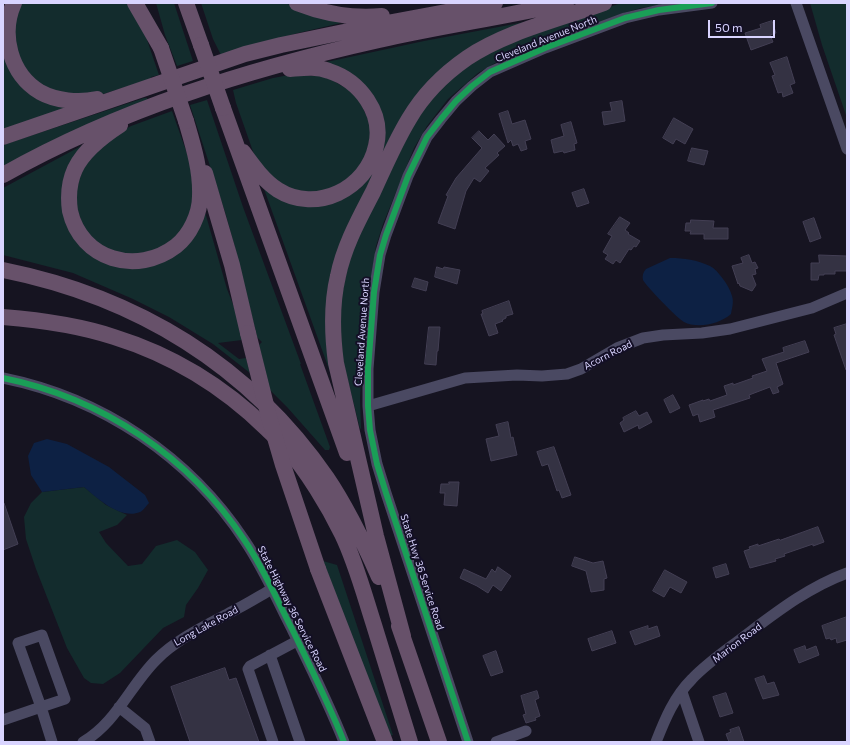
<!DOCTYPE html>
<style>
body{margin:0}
#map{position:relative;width:850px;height:745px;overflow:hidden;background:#161421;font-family:Commissioner,sans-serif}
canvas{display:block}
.frame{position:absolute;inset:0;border:4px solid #d9d4ff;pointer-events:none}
.scale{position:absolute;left:708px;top:20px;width:67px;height:18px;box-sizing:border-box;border:2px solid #d9d4ff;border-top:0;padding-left:5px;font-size:12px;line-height:14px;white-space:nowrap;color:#d9d4ff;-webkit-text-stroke:3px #130f26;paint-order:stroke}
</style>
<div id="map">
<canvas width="850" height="745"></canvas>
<div class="frame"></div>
<div class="scale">50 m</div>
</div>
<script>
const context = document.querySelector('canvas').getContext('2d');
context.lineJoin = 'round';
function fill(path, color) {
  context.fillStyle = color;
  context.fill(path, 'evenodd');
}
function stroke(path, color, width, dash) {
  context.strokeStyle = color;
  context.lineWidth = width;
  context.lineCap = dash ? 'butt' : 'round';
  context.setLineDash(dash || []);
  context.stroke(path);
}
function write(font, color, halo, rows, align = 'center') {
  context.font = font + ' Commissioner,sans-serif';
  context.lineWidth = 4;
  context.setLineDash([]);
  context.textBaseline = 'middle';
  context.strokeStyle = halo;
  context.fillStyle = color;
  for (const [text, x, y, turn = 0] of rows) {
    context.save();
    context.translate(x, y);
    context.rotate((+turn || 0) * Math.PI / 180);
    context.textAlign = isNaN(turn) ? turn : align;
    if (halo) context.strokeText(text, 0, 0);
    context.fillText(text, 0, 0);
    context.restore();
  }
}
fill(new Path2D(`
 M19,3H128L142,25L159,75L151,77V79L100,95L70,97L39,86L15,54L14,16Z
 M156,3H174L193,61L177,66L165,35Z
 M201,3H285L341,23L298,33L221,55L213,39Z
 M621,3H672L641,8L620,14L507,56L478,73L448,99L427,126L414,148L383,224L376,246L372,272L362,379L361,380L360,398L361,428L360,429L339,345L341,298L353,244L419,111L463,67L514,40Z
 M810,3H847V118L822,45Z
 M549,17L443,71L344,241L332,372H330L264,189L266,188L346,197L359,189L367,180L381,119L322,63L424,41L509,25Z
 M3,43L4,50L67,109L3,130Z
 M289,75L325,76L356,94L372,127L364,166L326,195L283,188L256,160L236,103L233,90L273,78Z
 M144,98H147L148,101L3,168V145Z
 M207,100L243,207L301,364H300L330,447L329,450H325L287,407L269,389L259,345L262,342L257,337L234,244L225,212L190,105Z
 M172,111L190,162L194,199L184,230L157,252L118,256L87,236L73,198L86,160L118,133L131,126Z
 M83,145L84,150L70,226L138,268L205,212L227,289L236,312L242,340L218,343L239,359L246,358L250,373L213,344L169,317L133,299L73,273L3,255V188Z
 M84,487L106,505L127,515L117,525L99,532L106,543L128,566L142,564L156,546L177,540L195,552L208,570L198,588L186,605L184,617L163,628L120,673L103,684L91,683L84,678L67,648L36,569L26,539L24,517L31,503L42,492Z
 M323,561L337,565L393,735L390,736Z`), '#132c2d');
fill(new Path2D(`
 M670,258C684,258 697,260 710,266C718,270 730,287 732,296C734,302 732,308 731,314C720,324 697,329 684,322C678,319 645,285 643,280C642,276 643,272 646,269Z
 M47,439L67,444L109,467L145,495L149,503C146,506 143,511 140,512C121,520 98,499 84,487L42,492L31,475L28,456L34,443Z`), '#0d2144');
const building = new Path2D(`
 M772,21L776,33L770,35L773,42L751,50L745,33L761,28L760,25Z
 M787,57L795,83L790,85L793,93L783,97L782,92L778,93L772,76L775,75L770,63Z
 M622,101L625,121L604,125L602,112L612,111L610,103Z
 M508,111L512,124L525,120L531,139L525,141L527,149L521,151L518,144L513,146L511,140L508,143L499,114Z
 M674,118L693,129L685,144L676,139L673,144L663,138Z
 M571,122L577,143L574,144L575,150L564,153L563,151L554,153L551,140L564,136L561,125Z
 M479,131L488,140L494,134L505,146L497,153L499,155L485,168L489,171L480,182L474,178L466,191L455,229L438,223L448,196L446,195L456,178L482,148L472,138Z
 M692,148L708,151L704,165L688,161Z
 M584,189L589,203L577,207L572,193Z
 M620,217L630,223L625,230L629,233L628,234L640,241L636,247L634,246L631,250L629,249L620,263L616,260L613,264L605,259L608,255L603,252L612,236L608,234Z
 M814,218L821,238L810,242L803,222Z
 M691,220L714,221L713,228H728V239H704V234H690L691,231H685L686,223H690Z
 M749,255L752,263L755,262L758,268L755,269L756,274L752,275L756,285L752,291L740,286L739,283L738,284L732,266L743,263L741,258Z
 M819,255L847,256V271H835V274H824V275H819L818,280H811V263H819Z
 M437,267L443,269L444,267L460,270L457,284L435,277Z
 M415,278L428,282L426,291L412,287Z
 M509,301L513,314L506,316V318L502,320L503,321L495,324L498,333L489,336L481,314H483L482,311Z
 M847,324V369L846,370L834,335L836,334L834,328Z
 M429,327H440L438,351H437L436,365L425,364Z
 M805,341L809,352L776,363L783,384L777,387L779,392L773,394L770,387L749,395L750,398L713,410L715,417L700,422L698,414L693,416L689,405L703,400V401L709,399L710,401L727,395L724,386L733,383V385L753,378L752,376L767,371L762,359L784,352L783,348Z
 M673,395L680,408L670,413L664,400Z
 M636,411L639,416L647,412L652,422L639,429L638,425L624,432L620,423L624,420L623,418Z
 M508,422L511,438L513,437L517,455L491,461L486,439L499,436L496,425Z
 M554,447L571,495L562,498L559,490L557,491L548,464L542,466L537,452Z
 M449,482H459L457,506L444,505L445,493H440L441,484H449Z
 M3,503H4L18,544L3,550Z
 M818,527L824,542L813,546V544L784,554L785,556L775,559L776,561L750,568L744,551L750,549L749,547L758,544V546L779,539L780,540Z
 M575,557L593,563L603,561L607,578L604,579V590L591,592L586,571L572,566Z
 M726,564L729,574L716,578L713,568Z
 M498,567L511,576L501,591L493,585L488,593L477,586L460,578L464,569L486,579L492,569L495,572Z
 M665,570L687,582L681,593L670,587L664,597L653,591Z
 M847,617V640L837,643L836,638L831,640L830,638L826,639L822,626Z
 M648,626V629L657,626L660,636L635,645L630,632Z
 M612,631L616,643L592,651L588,639Z
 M805,646L806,650L816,646L819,655L799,663L794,650Z
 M496,651L503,672L491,676L483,656Z
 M225,668L229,680L236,678L259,742H190L171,687Z
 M764,676L767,684L774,682L779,695L763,699L755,679Z
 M537,691L539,698L535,700L540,716L535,718L536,720L526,723L523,715L526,714L521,696Z
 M726,693L733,713L720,717L713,697Z
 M739,727L744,742H729L726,734L731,732L730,730Z`);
fill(building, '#343243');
stroke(building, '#433f54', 1);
stroke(new Path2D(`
 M796,3L847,149
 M3,378C102,398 190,457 245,541C264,569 277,600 292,629C310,666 329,704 344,742
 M368,406L465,378L517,375L542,376L567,374L581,369L617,348L643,338L663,335L702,333L730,329L812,308L847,293
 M42,635L65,699L41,707L18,643Z
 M270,655L300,742
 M682,692L699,742
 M119,707L145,728L150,742
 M3,720L41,707L52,742
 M83,742C116,723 130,686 156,660C177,639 203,627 229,613C244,606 258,597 272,589
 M273,742L248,669L250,666L297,641
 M468,742L386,493L377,464L370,430L368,406V369L374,292L380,255L386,235L408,176L427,137L441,119L456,101L472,86L490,72L545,48L625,18L659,10L712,3
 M496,742L526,731
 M656,742C665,719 674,697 692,679C708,662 728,649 746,635C778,611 809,587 847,573`), '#4a4962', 11);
stroke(new Path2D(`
 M14,3C0,34 10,74 40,92C56,101 79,103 97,99
 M135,3L161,48
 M186,3L201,45
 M297,3C325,14 352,19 382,16
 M223,108L347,453
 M120,125C103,136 84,150 75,169C69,182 68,197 70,211C81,260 137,276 176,246C190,235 200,214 200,196C201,170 193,145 186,121
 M3,137L245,54L281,45L387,23L495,3
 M243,152C253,166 264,181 278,190C316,214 367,189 376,146C384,113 360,81 329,71C316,66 303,68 290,69
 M205,173L232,265L248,333
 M3,175C120,109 249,69 379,40C441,26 504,17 566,3
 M3,270C137,297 249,365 327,478C348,509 364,543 379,577
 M3,317C40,320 78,325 114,337C172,355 224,387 267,429C273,435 280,441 286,447C307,471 328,505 342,534C356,563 364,594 374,625C386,664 398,703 410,742
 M318,569L385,742
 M399,626L439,742
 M403,636L376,536L336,363C332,333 331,305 338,276C344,246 359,219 373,192C384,168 395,142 409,119C423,95 444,74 467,58C505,32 560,19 604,3`), '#67516a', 16);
stroke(new Path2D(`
 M201,45L223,108
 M161,48L186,121
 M248,333L269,417L283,465L318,569`), '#67516a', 16);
stroke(new Path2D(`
 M3,378C102,398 190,457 245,541C264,569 277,600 292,629C310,666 329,704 344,742
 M468,742L386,493L377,464L370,430L368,406V369L374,292L380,255L386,235L408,176L427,137L441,119L456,101L472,86L490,72L545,48L625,18L659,10L712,3`), '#1a9f57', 6);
write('10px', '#d9d4ff', '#130f26', [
 ["Cleveland Avenue North",546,39,-22],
 ["Cleveland Avenue North",362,332,-86],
 ["Acorn Road",608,355,-27],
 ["State Hwy 36 Service Road",422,572,72],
 ["State Highway 36 Service Road",292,609,63],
 ["Long Lake Road",206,626,-29],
 ["Marion Road",737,643,-37]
]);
</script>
